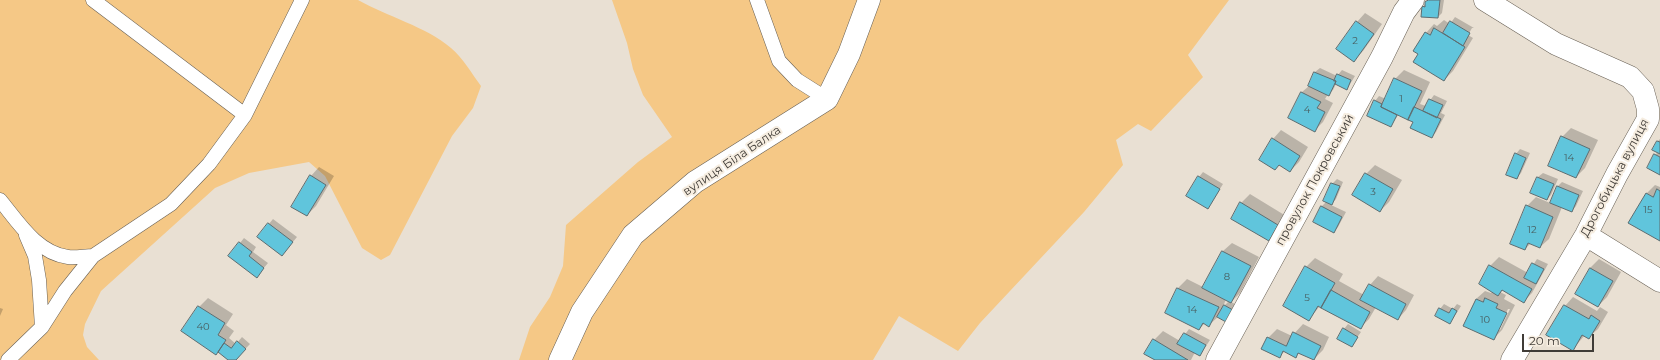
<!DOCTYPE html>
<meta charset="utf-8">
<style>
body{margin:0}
#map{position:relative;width:1660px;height:360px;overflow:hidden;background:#e9e0d3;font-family:Montserrat,sans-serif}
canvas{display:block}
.scale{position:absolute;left:1522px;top:334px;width:72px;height:18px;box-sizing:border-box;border:2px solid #403c37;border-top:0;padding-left:5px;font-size:12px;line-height:14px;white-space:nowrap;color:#403c37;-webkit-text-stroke:3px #f6ede0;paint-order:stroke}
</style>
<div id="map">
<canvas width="1660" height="360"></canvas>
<div class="scale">20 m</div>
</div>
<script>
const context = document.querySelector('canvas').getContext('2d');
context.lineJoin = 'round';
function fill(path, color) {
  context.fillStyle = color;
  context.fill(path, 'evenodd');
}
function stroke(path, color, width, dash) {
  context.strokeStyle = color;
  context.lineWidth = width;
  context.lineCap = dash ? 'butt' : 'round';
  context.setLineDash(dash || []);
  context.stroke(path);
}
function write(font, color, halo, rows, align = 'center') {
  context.font = font + ' Montserrat,sans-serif';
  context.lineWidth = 4;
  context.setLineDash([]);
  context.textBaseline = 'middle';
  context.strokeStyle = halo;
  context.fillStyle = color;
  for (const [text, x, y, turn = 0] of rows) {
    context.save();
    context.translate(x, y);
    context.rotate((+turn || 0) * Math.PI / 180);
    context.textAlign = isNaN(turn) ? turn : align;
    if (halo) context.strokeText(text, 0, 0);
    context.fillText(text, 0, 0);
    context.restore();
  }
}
fill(new Path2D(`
 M0,0H358C388,17 425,26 451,48C463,58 472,74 481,86L473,108L452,136L390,255L381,260L362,248L325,176L309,162L249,173L215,188L101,291L85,324L83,335L87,347L99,360H0Z
 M612,0H1229L1188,55L1203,77L1151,131L1138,124L1116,140L1123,165L1084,212L980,323L958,351L899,316L873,360H519L530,327L550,297L563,266L566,225L638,162L672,137L643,95L633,69L627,43Z`), '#f5c886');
fill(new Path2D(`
 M1429,0H1444L1442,13L1438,17L1423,7Z
 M1365,13L1382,24L1363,51L1354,60L1357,22Z
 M1455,17L1474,28H1472L1468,35L1473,38L1453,71L1444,80L1419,54L1426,33L1434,24L1437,26L1444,20L1450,24Z
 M1320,68L1337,76L1342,70L1355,76L1347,89L1336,84L1333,90L1328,94L1325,99L1333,103L1323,122L1315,130L1289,117L1302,92L1309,86L1315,72Z
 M1404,70L1430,82L1420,104L1426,106L1434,95L1447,101L1441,113L1445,115L1436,132L1432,137L1414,121L1399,114L1391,125L1375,101L1379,96L1386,99L1395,79Z
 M1571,128L1598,140L1585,168L1576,177L1562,137Z
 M1281,130L1308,147L1299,162L1290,171L1280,164L1275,169L1273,139Z
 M1660,139V174L1655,155L1658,152V141Z
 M1520,149L1530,153L1521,173L1517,178L1516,154Z
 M1375,165L1402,180L1389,202L1380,211L1366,174Z
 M319,167L334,176L316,206L307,215L311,176Z
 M1203,172L1223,184L1208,208L1199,177Z
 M1543,173L1558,179L1551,195L1547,199L1532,193L1538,177Z
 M1337,179L1343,182L1336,199L1331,205L1346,212L1338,227L1334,232L1321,207L1326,202L1332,184Z
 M1562,182L1583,191L1576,206L1572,211L1562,207L1549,239L1540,247L1531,243L1525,249L1527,206L1536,197L1550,203L1558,186Z
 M1655,185L1660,187V240L1630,223L1647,193Z
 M1250,194L1286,216L1277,231L1268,240L1241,203Z
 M273,219L297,237L282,255L259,236Z
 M244,238L256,247L253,252L268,263L257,276L240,243Z
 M1232,243L1259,257L1240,293L1231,302L1237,305L1231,316L1218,317L1209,325L1205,323L1199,329L1166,313L1178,288L1187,279L1203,287L1223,251ZM1226,299L1229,301L1223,307Z
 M1499,257L1528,273L1537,259L1548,264L1532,293L1524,301L1503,290L1500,292L1506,295L1504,299L1515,305L1502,330L1493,339L1476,299L1485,291L1491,293L1493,291L1490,266ZM1508,309H1510L1500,330H1498Z
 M1315,258L1343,274L1339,281L1364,295L1370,285L1378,276L1414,295L1406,310L1398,319L1376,307L1369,319L1360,328L1320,306L1309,319L1306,267Z
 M1599,259L1621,272L1607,297L1598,306L1590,268Z
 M1573,297L1597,311L1600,307L1608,312L1598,329L1589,337L1585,335L1573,349L1565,306Z
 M208,298L233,314L226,325L234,331L229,338L236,344L242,337L250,344L235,360H229L219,351L183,331L199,307Z
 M1444,304L1453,309L1457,304L1461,306L1450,323L1440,309Z
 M0,308L3,309L0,316Z
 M1303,324L1329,337L1323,350L1314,359L1300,352L1295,356L1285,351L1280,356L1268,338L1277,329L1292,336Z
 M1348,324L1361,332L1351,346L1344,329Z
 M1189,329L1210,340L1200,355L1195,352L1191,360H1156L1146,353L1154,340L1163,331L1180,341Z`), '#0003');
const building = new Path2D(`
 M1429,0H1440L1438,18L1421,17L1422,6L1425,7V2Z
 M1356,21L1374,34L1354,62L1336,49Z
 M1450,21L1470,33L1463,46L1443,33Z
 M1434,28L1465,47L1444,81L1413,62L1418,54L1413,51L1425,32L1430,35Z
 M1314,72L1336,81L1329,96L1308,86Z
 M1337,74L1351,80L1347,90L1335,84L1336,81H1334Z
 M1394,78L1422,91L1408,120L1381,107Z
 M1301,92L1321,102L1317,108L1325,112L1315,132L1288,118Z
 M1429,99L1443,105L1437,118L1423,111Z
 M1374,100L1382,104L1381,107L1397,115L1391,127L1367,116Z
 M1414,107L1441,119L1432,138L1410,128L1413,122L1408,120Z
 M1561,136L1590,149L1576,178L1548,166Z
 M1272,138L1300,156L1290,172L1279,165L1275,170L1259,160Z
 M1657,141L1660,142V154L1652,150Z
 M1515,153L1526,158L1517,179L1506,175Z
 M1654,154L1660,157V175L1647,168Z
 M1365,173L1393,189L1380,212L1352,195Z
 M310,175L326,185L307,216L291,207Z
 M1198,176L1220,189L1208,209L1186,196Z
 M1537,177L1554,184L1547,200L1530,193Z
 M1331,183L1340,186L1332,205L1323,201Z
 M1557,186L1579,195L1572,212L1550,203Z
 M1657,189L1660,191V241L1628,223L1646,193L1653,197Z
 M1240,202L1278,225L1269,241L1231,219Z
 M1526,205L1553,217L1540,248L1528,243L1525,250L1510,244Z
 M1321,206L1342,217L1334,233L1313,222Z
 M268,223L293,242L282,256L257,237Z
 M239,242L252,252L249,256L264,268L257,278L228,256Z
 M1222,251L1251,266L1231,303L1202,288Z
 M1532,263L1544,269L1536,284L1524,278Z
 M1489,265L1532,289L1524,303L1502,290L1498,296L1479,284Z
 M1305,266L1335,283L1321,308L1318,306L1309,321L1283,306Z
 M1590,268L1613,281L1598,307L1575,294Z
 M1369,284L1406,304L1398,320L1360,300Z
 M1177,288L1219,307L1209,327L1203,323L1199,330L1165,313Z
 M1331,290L1370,312L1361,329L1321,308Z
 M1485,298L1498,304L1496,308L1507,313L1494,340L1463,326L1476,299L1483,302Z
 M1224,305L1233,310L1226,322L1217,317Z
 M1564,305L1589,319L1591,315L1600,321L1589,339L1582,335L1573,351L1546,335Z
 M198,306L225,323L218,335L226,340L216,355L181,331Z
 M1439,308L1449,313L1452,308L1457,311L1450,324L1435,316Z
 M1343,328L1358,337L1352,347L1337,339Z
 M1293,332L1321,346L1314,360L1298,353L1296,358L1283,351L1280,358L1261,349L1267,337L1286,346Z
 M1184,333L1206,345L1200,356L1177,344Z
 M1153,339L1188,360H1155L1144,354Z
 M237,341L246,349L236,360H228L218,352L224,343L231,348Z`);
fill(building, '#60c5dc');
stroke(building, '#5d6d71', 1);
const lane = new Path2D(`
 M93,0L245,115
 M757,0L779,61L797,80L827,99
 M0,200C18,222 37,253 68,257C76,258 85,256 93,256
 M26,235L35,256L39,280L42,327
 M8,360L42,327L65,291L93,256L171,204L209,164L245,115L302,0`);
const street = new Path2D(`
 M1485,0L1556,44L1630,77L1643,91L1648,109V119L1617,174L1586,235L1512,360
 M1586,235L1660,281
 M560,360L582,312L633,235L695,182L827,99L849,54L869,0
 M1217,360L1382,57L1404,12L1413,0`);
stroke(lane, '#686055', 15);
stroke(street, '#686055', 23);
stroke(lane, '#fff', 14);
stroke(street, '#fff', 22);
write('10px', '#485e60', null, [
 ["2",1355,41],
 ["1",1401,99],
 ["4",1307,110],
 ["14",1569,158],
 ["3",1373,192],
 ["15",1648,210],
 ["12",1532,230],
 ["8",1227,277],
 ["5",1307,298],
 ["14",1192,310],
 ["10",1485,320],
 ["40",203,327]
]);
write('12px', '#403c37', '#f6ede0', [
 ["вулиця Біла Балка",732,161,-34],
 ["Дрогобицька вулиця",1615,178,-62],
 ["провулок Покровський",1315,180,-61]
]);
</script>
